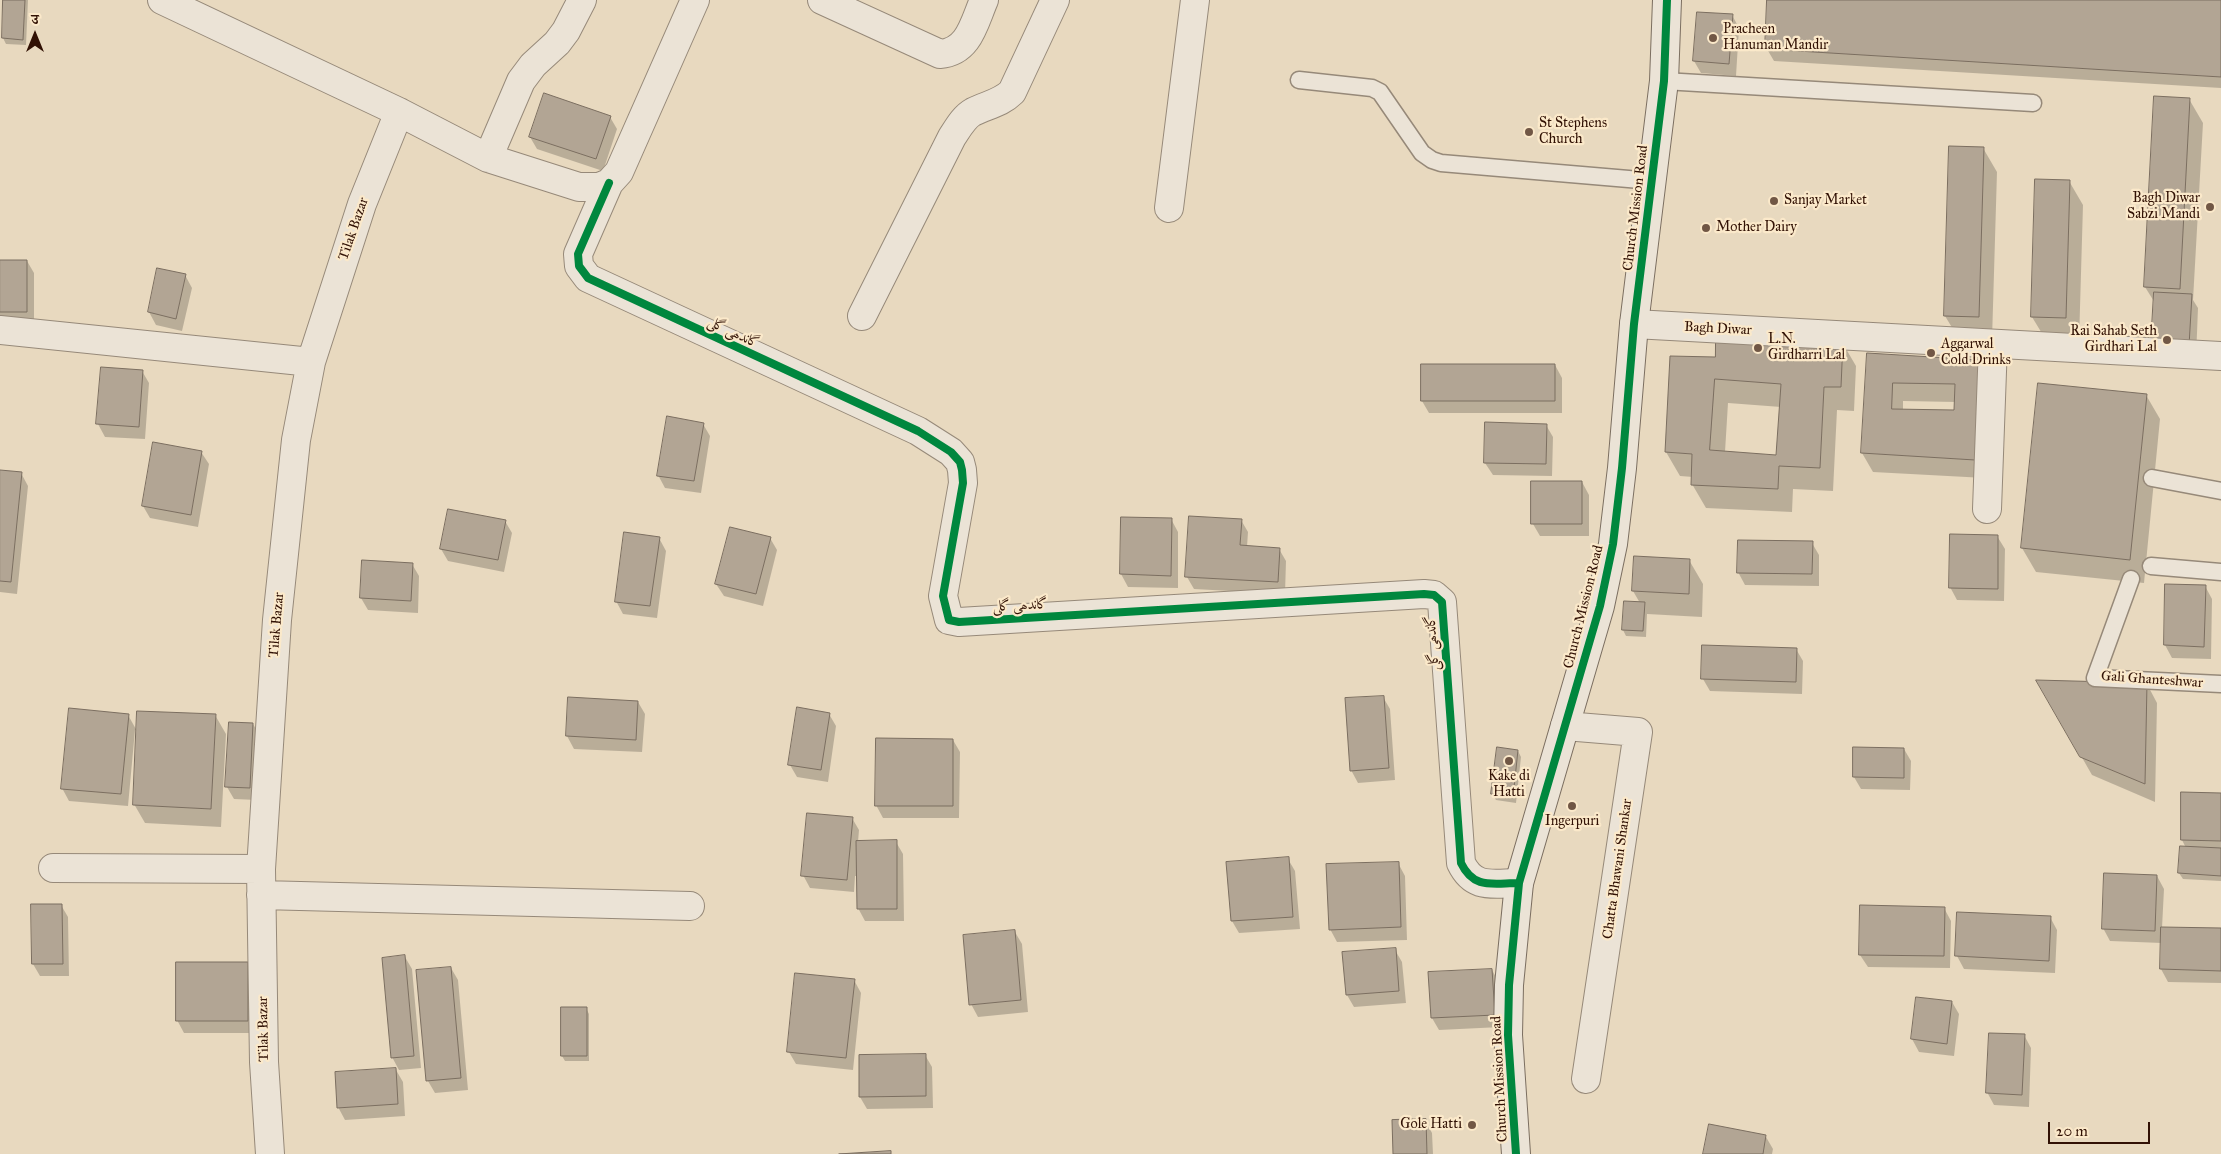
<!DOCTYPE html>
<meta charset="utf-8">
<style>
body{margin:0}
#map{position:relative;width:2221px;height:1154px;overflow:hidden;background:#e8d9bf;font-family:"IM FELL Great Primer","Noto Serif Devanagari",serif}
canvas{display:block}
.north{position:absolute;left:10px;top:10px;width:50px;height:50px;-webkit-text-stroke:4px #fbe9ca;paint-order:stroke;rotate:0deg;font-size:14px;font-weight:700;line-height:20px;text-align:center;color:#311104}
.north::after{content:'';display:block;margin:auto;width:18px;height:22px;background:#311104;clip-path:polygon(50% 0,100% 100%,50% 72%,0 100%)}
.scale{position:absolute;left:2048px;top:1122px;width:102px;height:22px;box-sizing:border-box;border:2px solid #311104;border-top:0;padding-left:6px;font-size:15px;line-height:18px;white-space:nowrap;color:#311104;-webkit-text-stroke:4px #fbe9ca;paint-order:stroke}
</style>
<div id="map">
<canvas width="2221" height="1154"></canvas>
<div class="north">उ</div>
<div class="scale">20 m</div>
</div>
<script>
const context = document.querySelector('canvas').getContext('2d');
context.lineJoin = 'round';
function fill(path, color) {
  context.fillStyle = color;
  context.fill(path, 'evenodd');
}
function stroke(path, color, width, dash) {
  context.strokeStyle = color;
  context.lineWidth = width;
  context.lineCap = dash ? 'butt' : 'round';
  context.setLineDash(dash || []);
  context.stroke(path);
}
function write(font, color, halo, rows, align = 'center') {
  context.font = font + ' "IM FELL Great Primer",Amiri,serif';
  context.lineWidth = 4.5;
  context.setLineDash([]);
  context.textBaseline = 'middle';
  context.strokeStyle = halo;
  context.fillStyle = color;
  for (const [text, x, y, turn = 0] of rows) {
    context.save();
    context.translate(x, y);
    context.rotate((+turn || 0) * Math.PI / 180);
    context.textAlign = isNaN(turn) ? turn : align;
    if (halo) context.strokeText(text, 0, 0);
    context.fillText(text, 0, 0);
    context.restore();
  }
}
fill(new Path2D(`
 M5,0H28L26,45L6,44L3,38Z
 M1768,0H2221V88L1774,61L1767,49Z
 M1732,15L1739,28L1736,76L1701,73L1694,61Z
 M2189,99L2203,123L2193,300L2198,308L2196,358L2155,303L2145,287Z
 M610,117L617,129L603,171L537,149L530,137Z
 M1983,148L1997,172L1992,340L1959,339L1945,316Z
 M2069,181L2083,205L2079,342L2046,340L2032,317Z
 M0,261H27L34,273V324H0Z
 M185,275L192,288L182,331L156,325L149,312Z
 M1842,342L1856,366L1854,411L1837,410L1833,491L1793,489L1792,512L1706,508L1692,484L1693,477L1680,476L1666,452L1716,359ZM1728,403L1781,407L1777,456L1725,452Z
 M1868,355L1980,361L1985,478L1873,472L1862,453ZM1903,401L1956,402V411L1903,410Z
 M1555,365L1562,378V413H1429L1422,401Z
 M142,371L149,383L145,439L105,437L98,424Z
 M2146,395L2160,419L2144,583L2036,572L2022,548Z
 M703,424L710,436L701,493L665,488L658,475Z
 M1546,425L1553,437L1552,476L1493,475L1485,463Z
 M201,452L209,464L198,527L150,518L143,506Z
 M0,471L21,473L28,486L17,594L0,592Z
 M1582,482L1589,495V536H1540L1533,524Z
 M1122,518L1171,519L1178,532V588L1128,587L1121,574Z
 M1241,520L1248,532L1247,547L1279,549L1286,561L1285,594L1194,589L1187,577Z
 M505,521L512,533L504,572L448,561L441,549Z
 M1997,536L2005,549L2004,601L1957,600L1950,587Z
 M659,538L666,551L657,618L623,614L616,601Z
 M770,538L777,550L763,606L724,596L716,584Z
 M1812,543L1819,555V586L1745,585L1738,572Z
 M1689,560L1703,584L1702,617L1647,614L1646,637L1626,636L1623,630L1640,603L1633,591Z
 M412,564L419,576L418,613L368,610L361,598Z
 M2167,585L2205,586L2212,599L2211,659L2172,658L2165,645Z
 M1796,649L1803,661L1802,694L1710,691L1703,679Z
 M2038,681L2147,684L2157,703L2155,802L2092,775Z
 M1383,697L1390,709L1395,780L1358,783L1351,770Z
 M569,699L638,702L645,714L642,752L574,749L567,736Z
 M829,714L836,726L828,782L797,777L790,765Z
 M128,715L137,731L135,730L128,806L69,801L62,788Z
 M215,715L226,734L221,827L145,823L134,804Z
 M253,724L260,736L257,800L234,799L227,787Z
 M953,740L960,752L959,818H883L876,805Z
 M1854,748L1904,749L1911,761L1910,790L1861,789L1854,777Z
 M1518,751L1521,757L1516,803L1496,800L1492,794Z
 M2182,793L2221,794V881L2183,879L2179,873L2181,847L2186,848L2182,840Z
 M852,818L859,830L858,842H896L903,854L904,921H865L858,908L857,876H855L854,892L810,888L803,875Z
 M1288,859L1295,871L1300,929L1239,933L1232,921Z
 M1398,863L1405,876L1407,940L1337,942L1330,929Z
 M2157,876L2164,889L2162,928L2221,930V983L2168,982L2161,969L2162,943L2110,941L2103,928Z
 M61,905L68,917L69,976H40L33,964Z
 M1944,908L1951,921L1950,968L1868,967L1860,955Z
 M2050,917L2057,930L2055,973L1964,969L1957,956Z
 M1015,932L1022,944L1028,1012L978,1017L971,1004Z
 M1395,950L1402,962L1406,1003L1354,1007L1347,995Z
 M405,957L412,969L421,1068L399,1070L392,1057Z
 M248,963L255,975V1033H184L177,1020Z
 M451,968L458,980L468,1090L435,1093L428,1081L417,971Z
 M1492,970L1499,983L1501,1027L1439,1030L1432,1018L1429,973Z
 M854,980L861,993L853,1070L796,1064L789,1052Z
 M1952,1002L1959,1014L1954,1056L1919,1052L1912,1039Z
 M586,1008L589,1014V1061H565L562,1056Z
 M2024,1035L2031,1048L2029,1107L1994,1105L1987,1092Z
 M925,1055L932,1067L933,1108L867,1109L860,1097V1056Z
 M396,1070L403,1082L405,1116L345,1120L338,1107Z
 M1425,1120L1432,1133L1433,1154H1395Z
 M1766,1137L1773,1149L1772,1154H1704Z`), '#0003');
const building = new Path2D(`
 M3,0H25L23,40L2,38Z
 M1767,0H2221V77L1765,49Z
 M1697,12L1733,14L1729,64L1693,61Z
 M544,93L611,116L596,159L529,137Z
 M2154,96L2190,98L2180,289L2144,287Z
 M1949,146L1984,147L1979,317L1944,316Z
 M2035,179L2070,180L2066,318L2031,317Z
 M0,260H27V312H0Z
 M157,268L186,274L176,319L148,312Z
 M2154,292L2192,294L2189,346L2151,344Z
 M1716,335L1843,341L1841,387H1824L1820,468L1779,466L1778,489L1691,485L1692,454L1665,452L1670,356L1715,357ZM1715,379L1781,384L1776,455L1710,450Z
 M1867,353L1981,360L1975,460L1861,453ZM1893,383L1955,384L1954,410L1892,409Z
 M1421,364H1555V401H1421Z
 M101,367L143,370L139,427L96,424Z
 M2038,383L2147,394L2130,560L2021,548Z
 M667,416L704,423L694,481L657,476Z
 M1485,422L1547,424L1546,464L1484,463Z
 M153,442L202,451L191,515L142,506Z
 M0,470L22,472L11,582L0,581Z
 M1531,481H1582V524H1531Z
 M448,509L506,520L498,560L440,549Z
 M1189,516L1242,519L1240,545L1280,548L1278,582L1185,577Z
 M1121,517L1172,518L1171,576L1120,574Z
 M730,527L771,537L756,594L715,584Z
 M624,532L660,537L650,606L615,602Z
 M1950,534L1998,535V589L1949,588Z
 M1738,540L1813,541L1812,574L1737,573Z
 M1634,556L1690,559L1689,594L1632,591Z
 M362,560L413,563L411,601L360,598Z
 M2165,584L2206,585L2204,647L2164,645Z
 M1624,601L1645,602L1643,631L1622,630Z
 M1702,645L1797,648L1796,682L1701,679Z
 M2036,680L2147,683L2145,784L2080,757Z
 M1384,696L1389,768L1350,771L1345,698Z
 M568,697L638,701L636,740L566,736Z
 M797,707L830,713L821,770L788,765Z
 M69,708L129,714L121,794L61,789Z
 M137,711L216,714L211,809L133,805Z
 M229,722L253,723L250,788L225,787Z
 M876,738L953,739V806H875Z
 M1497,747L1518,750L1513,797L1491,794Z
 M1853,747L1904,748V778L1853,777Z
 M2181,792L2221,793V841L2181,840Z
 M807,813L853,817L847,880L801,876Z
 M897,840V909H857L856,841Z
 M2180,846L2221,848V876L2178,873Z
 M1289,857L1293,917L1231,921L1226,862Z
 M1399,862L1401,927L1329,930L1326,864Z
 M2104,873L2157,875L2155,931L2102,929Z
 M31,904H62L63,964H32Z
 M1860,905L1945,907L1944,956L1859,955Z
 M1957,912L2051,916L2049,961L1955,956Z
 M2161,927L2221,928V971L2160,969Z
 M1015,930L1021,1000L969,1005L963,935Z
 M1396,948L1399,991L1346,995L1342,952Z
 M405,955L414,1056L391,1058L382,958Z
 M176,962H248V1021H176Z
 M451,967L461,1078L426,1081L416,970Z
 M1492,969L1495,1015L1431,1018L1428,972Z
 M795,973L855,979L846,1058L787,1052Z
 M1916,997L1952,1001L1947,1044L1911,1039Z
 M561,1007H587V1056H561Z
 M1989,1033L2025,1034L2022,1095L1986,1093Z
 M926,1054V1096L859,1097V1055Z
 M396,1068L398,1104L337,1108L335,1072Z
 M1426,1119L1427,1154H1393L1392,1120Z
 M1709,1124L1766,1135L1763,1154H1703Z
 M891,1151V1154H839Z`);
fill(building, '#b2a594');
stroke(building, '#7b6e60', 1);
const lane = new Path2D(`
 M1299,80L1372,88L1380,92L1422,153L1432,160L1441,163L1652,181
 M1664,81L2033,103
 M2152,478L2221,491
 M2151,566L2221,572
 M2131,579L2095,678L2221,684`);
const street = new Path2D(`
 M162,0L399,112L488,158L579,187H599L609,183L619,172L695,0
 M822,0L940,54C969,52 974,23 984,0
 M488,158L521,81L533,65L557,43L566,31L582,0
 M609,183L578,254L579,266L588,278L918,431L951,452L960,462L962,470L963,483L943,596L949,620L959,622L1424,594L1434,595L1442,602L1461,863C1474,890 1493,883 1519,883
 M1169,208L1195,0
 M862,316L952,137C958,128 964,117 973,112C987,105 1001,103 1012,92L1055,0
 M1634,324L2221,356
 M0,330L311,362
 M1987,509L1993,344
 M1565,726L1638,732L1586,1079
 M53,868L261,869
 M261,895L690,906
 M270,1154L264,1062L261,869L277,620L296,440L311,362L362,204L399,112`);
const secondary = new Path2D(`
 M1516,1154L1508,1035L1509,985L1519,883L1600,606L1613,544L1622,468L1634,324L1664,81L1667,0`);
stroke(lane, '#968979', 19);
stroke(street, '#968979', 30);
stroke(secondary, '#7b6e60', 30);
stroke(lane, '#ebe3d6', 16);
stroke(street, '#ebe3d6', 28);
stroke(secondary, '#ebe3d6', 28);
stroke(new Path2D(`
 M609,183L578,254L579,266L588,278L918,431L951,452L960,462L962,470L963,483L943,596L949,620L959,622L1424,594L1434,595L1442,602L1461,863C1474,890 1493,883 1519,883
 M1516,1154L1508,1035L1509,985L1519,883L1600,606L1613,544L1622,468L1634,324L1664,81L1667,0`), '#00873e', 8);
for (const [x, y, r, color] of [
 [1713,38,5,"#715745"],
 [1529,132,5,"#715745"],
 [1774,201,5,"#715745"],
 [2210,207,5,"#715745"],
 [1706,228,5,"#715745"],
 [2167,340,5,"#715745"],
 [1758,348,5,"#715745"],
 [1931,353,5,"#715745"],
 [1509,761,5,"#715745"],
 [1572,806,5,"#715745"],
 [1472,1125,5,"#715745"]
]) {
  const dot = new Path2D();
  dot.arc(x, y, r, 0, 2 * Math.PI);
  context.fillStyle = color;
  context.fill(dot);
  stroke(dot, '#fbe9ca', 2);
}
write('14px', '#311104', '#fbe9ca', [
 ["Pracheen",1723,30],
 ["Hanuman Mandir",1723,46],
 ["St Stephens",1539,124],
 ["Church",1539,140],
 ["Bagh Diwar",2200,199,"right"],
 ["Sabzi Mandi",2200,215,"right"],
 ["Sanjay Market",1784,201],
 ["Mother Dairy",1716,228],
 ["Rai Sahab Seth",2157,332,"right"],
 ["Girdhari Lal",2157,348,"right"],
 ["L.N.",1768,340],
 ["Girdharri Lal",1768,356],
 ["Aggarwal",1941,345],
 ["Cold Drinks",1941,361],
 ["Kake di",1509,777,"center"],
 ["Hatti",1509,793,"center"],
 ["Ingerpuri",1572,822,"center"],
 ["Gole Hatti",1462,1125,"right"]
], 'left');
write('14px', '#311104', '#fbe9ca', [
 ["Church Mission Road",1636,208,-83],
 ["Tilak Bazar",354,229,-71],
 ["Bagh Diwar",1718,329,3],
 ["گاندھی گلی",733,333,25],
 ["گاندھی گلی",1020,606,-3],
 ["Church Mission Road",1584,607,-76],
 ["Tilak Bazar",277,625,-85],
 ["گاندھی گلی",1433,643,-94],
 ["Gali Ghanteshwar",2152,680,4],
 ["Chatta Bhawani Shankar",1618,869,-82],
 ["Tilak Bazar",264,1029,-91],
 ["Church Mission Road",1500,1079,-93]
]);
</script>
